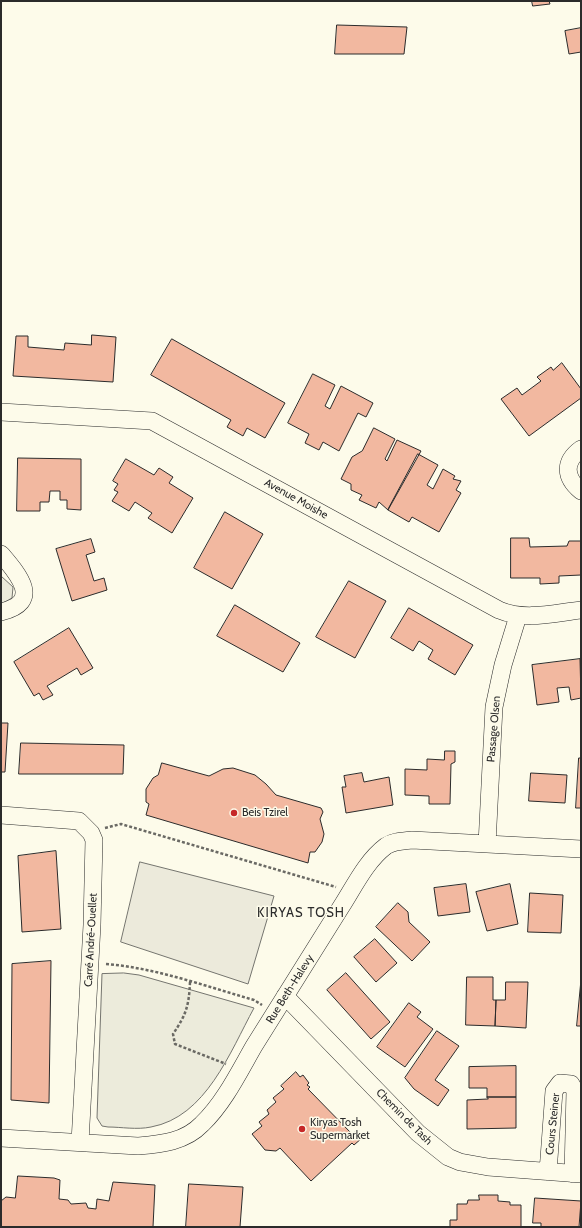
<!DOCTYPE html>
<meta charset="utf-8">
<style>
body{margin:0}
#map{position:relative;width:582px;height:1228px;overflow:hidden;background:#fdfbea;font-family:Cabin,sans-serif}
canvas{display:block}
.frame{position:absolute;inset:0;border:2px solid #2b2b2b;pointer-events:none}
</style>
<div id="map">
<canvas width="582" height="1228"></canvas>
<div class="frame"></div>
</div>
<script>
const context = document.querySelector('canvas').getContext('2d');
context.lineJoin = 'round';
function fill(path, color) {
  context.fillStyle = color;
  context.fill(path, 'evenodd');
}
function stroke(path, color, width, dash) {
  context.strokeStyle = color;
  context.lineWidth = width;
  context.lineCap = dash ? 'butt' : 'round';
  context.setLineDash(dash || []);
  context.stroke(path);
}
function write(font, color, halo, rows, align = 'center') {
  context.font = font + ' Cabin,sans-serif';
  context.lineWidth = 3;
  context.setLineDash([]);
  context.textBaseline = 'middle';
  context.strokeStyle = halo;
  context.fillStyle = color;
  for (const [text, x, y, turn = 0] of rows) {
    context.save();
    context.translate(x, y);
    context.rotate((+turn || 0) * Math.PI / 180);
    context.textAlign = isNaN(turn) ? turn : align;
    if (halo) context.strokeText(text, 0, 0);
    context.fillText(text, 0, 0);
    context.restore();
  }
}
const green = new Path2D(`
 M1,576L13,587L12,598L3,603H1Z
 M124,973L139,975L254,1008C230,1052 206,1117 151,1127C137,1130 121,1127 108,1127L102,1126L97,1118L102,974Z`);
fill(green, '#ecebdb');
stroke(green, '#74746e', 1);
const parking = new Path2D(`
 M140,862L274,896L248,984L121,942Z`);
fill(parking, '#eceadb');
stroke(parking, '#74746e', 1);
const building = new Path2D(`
 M532,1H549L550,4L533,6Z
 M337,25L407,27L404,54H335Z
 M581,28V52L569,54L565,31Z
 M92,335L116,337L113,382L13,376L16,336H28V347L64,350L65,343L91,345Z
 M172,339L285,403L265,438L247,428L243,436L227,427L231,420L151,375Z
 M562,363L581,389V398L529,436L501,399L517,388L522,395L541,381L537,377L551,367L553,370Z
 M313,374L335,385L325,406L330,409L341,386L373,403L366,417L358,413L339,451L323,442L319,450L305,443L309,434L288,423Z
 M374,428L395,439L385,459L387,461L397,440L421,451L388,510L379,502L376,508L359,500L362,495L351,490V484L341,479L352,457L362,451Z
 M418,454L438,465L427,485L433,489L443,469L455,476L453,479L461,481L456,490L461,493L439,532L412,517L409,522L388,510Z
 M18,458L81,459V510L67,509V500H60V491H50L49,502H40V511H17Z
 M126,459L154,475L159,468L173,477L169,483L193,498L172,533L148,518L152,513L135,502L129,511L112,501L118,492L114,490L118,484L113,481Z
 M225,512L263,534L232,589L194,568Z
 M511,538H529L530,547L567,546L569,541H581V575L559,576V583L540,584V578H511Z
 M91,539L95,552L86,555L94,581L104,578L107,590L72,601L56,549Z
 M349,581L386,601L355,658L316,637Z
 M235,605L300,643L283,672L217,636Z
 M409,608L473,645L455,675L428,659L433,650L419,641L413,651L391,638Z
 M69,628L93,668L81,675L77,668L47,686L53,695L43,700L39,693L34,696L14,662Z
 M580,659L581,698L571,700L569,687L557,688L559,702L537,705L532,665Z
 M1,723H8L5,772H1Z
 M21,743L124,745L123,774H19Z
 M445,751H455V762L451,764L450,804H429V796L405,795V769L427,770V759L444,760Z
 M579,758H581V808H576Z
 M162,763L209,776L223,769L233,768L255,775L266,784L276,795L321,808L323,812L320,819L324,834L322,842L315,852H310L308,863L146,815L149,804L146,802V789L153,778L158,775Z
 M362,773L364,782L389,777L393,805L346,813L342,787H346L344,776Z
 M531,773L567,775L565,803L529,801Z
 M56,851L61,929L22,932L18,856Z
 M466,884L470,912L438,916L434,888Z
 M510,884L518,924L487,931L476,892Z
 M530,893L563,895L561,933L528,932Z
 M398,903L408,912L409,922L430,942L412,961L376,927Z
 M375,939L397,963L376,982L354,957Z
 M51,961L49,1103L11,1100L12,964Z
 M346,973L390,1022L371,1039L327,990Z
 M467,977H493V1000H496L495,1026L466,1025Z
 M581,980V1026H577Z
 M506,982H528L526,1028L495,1026L496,1000H505Z
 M409,1003L421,1012L417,1017L433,1029L405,1067L377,1047Z
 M437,1031L459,1046L435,1080L449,1090L438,1106L414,1089L405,1078Z
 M516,1066V1097H487V1088H469V1067Z
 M296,1072L300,1077L303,1075L309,1083L307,1085L310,1087L308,1089L352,1134L355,1132L362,1138L354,1145L352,1143L311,1181L280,1148L276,1151L265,1150L252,1134L262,1126L259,1122L269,1114L267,1110L276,1102L273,1098L284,1089L281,1086Z
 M487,1097H516V1128L467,1129V1100L488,1099Z
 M18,1176L54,1178L60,1180L59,1199L68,1200L71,1204L86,1203L88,1208L96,1209L97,1199L109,1201L113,1182L155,1185L153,1227H1V1201L6,1197L15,1198Z
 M189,1184L243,1187L240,1227H186Z
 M479,1195H498V1201L510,1202V1205H521V1227H450V1220H457V1204H467L468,1200H479Z
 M535,1198L581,1201L579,1227H541V1223H533Z`);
fill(building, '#f2b8a0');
stroke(building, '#2b2b2b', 1);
const minor = new Path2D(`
 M1,412L152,421L499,610C525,621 554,613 581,610
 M581,449C563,462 565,478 581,491
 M1,554C18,574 43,602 1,612
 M1,815L79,821L91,833L94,840L92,925L80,1142
 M487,844L494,707L503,665L518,616
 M285,996L418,1133L448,1157L460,1162L488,1167L581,1174
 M1,1138L138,1146C161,1144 185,1142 202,1124C224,1103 239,1072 254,1046C283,1000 312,954 341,907C354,887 366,861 386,846C393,841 403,841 412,840L581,849
 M548,1172L554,1091L560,1083L571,1084L575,1091L573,1174`);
stroke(minor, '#2b2b2b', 18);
stroke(new Path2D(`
 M105,828L121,824L336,887
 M106,964C156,968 205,986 254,1000L262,1005
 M190,982C189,1006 186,1015 173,1034L175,1044L226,1064`), '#6a6964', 2.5, [3, 2]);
stroke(minor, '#fdfbea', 17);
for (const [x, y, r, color] of [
 [234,813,4,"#c62828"],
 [302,1129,4,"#c62828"]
]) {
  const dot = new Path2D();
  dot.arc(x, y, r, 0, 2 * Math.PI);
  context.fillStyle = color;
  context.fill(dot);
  stroke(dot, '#fdfbea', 1.5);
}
write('11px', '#2b2b2b', '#fdfbea', [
 ["Avenue Moishe",296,499,29],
 ["Passage Olsen",494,729,-85],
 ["Carré André-Ouellet",91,940,-87],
 ["Rue Beth-Halevy",290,989,-58],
 ["Chemin de Tash",404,1117,45],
 ["Cours Steiner",553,1124,-84]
]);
write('11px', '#2b2b2b', '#fdfbea', [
 ["Beis Tzirel",242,813],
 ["Kiryas Tosh",310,1123],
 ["Supermarket",310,1136]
], 'left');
context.letterSpacing = '1px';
write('13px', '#2b2b2b', '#fdfbea', [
 ["KIRYAS TOSH",301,913]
]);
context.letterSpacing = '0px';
</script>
